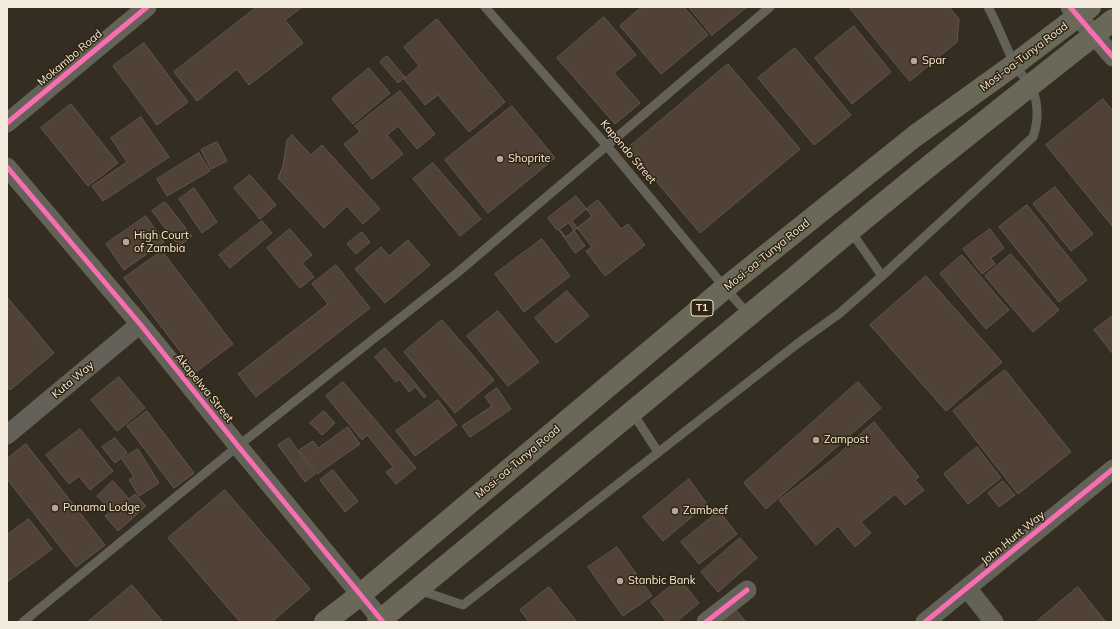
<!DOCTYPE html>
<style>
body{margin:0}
#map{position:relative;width:1120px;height:629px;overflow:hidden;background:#342d21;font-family:Mulish,sans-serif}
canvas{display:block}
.frame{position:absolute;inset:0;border:8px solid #f3ebdd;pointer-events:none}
</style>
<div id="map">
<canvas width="1120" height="629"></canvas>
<div class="frame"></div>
</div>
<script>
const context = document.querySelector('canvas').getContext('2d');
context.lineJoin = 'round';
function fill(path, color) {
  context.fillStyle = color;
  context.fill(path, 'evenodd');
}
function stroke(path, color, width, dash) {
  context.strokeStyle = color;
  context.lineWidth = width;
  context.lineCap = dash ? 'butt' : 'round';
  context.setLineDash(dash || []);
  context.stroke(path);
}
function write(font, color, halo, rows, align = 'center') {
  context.font = font + ' Mulish,sans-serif';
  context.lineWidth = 3;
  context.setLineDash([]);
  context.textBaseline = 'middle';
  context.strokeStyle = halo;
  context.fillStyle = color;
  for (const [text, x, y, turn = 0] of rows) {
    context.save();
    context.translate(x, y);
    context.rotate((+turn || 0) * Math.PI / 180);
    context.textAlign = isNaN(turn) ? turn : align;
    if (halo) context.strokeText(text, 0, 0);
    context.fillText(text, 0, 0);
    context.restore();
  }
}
const building = new Path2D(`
 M257,7H302L285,20L303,43L249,85L237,69L197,101L174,72Z
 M642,7H684L708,35L661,74L620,26Z
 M689,7H747L712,35Z
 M849,7H949L959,19L957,42L910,81Z
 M604,17L636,55L614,73L640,103L615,124L557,58Z
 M437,19L505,102L469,132L438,95L425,105L404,79L419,66L404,47Z
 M854,26L891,72L852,104L815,58Z
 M144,43L188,102L157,125L113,66Z
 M795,48L851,115L814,145L758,78Z
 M387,56L405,77L398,83L380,62Z
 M728,64L800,149L700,233L628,148Z
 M369,68L390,93L353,124L332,99Z
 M400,91L435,134L417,149L398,126L387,135L403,154L372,179L344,144L360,132L355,126Z
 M1103,99L1113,111V227L1046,145Z
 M71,104L118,163L88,186L41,128Z
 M512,106L555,158L488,213L445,160Z
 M141,117L169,157L103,201L92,186L127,162L111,138Z
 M292,135L311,155L322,145L380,209L363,224L347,206L324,228L278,178L283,166L287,140Z
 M217,142L227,161L211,169L201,150Z
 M199,153L210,171L167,196L157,179Z
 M433,163L481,219L460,236L413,179Z
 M250,175L276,205L260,219L234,188Z
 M1055,187L1093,234L1071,251L1033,204Z
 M194,188L217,222L202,233L179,199Z
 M576,196L592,216L566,237L559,229L557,230L548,218Z
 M598,200L621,229L628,224L645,245L605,276L586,251L592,247L572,221Z
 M165,202L192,236L179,246L152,211Z
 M1027,205L1087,280L1059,302L999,227Z
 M146,216L164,242L124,270L106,244Z
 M262,221L272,233L230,268L219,255Z
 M569,223L585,246L575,253L559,230Z
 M290,229L312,255L302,263L314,277L300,288L267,248Z
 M990,229L1004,248L991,258L995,264L982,274L963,249Z
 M362,232L370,242L356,254L347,244Z
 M542,239L570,276L524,312L495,274Z
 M408,240L430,265L385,303L355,269L381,247L389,256Z
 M162,251L233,344L196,372L124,278Z
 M1011,254L1059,310L1033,332L985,276Z
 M962,255L1009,310L986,329L940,274Z
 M336,265L370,308L256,397L238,374L328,304L312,284Z
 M926,276L1002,362L946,411L870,325Z
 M567,291L589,316L556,343L535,318Z
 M7,297L54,353L10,390L7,387Z
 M498,311L539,362L508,386L467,336Z
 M1112,316H1113V354L1094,330Z
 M442,320L494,380L455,413L404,352Z
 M385,348L426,396L424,398L415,387L409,392L399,379L396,382L375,357Z
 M1005,370L1071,452L1018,494L953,411Z
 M119,377L145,408L117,431L91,400Z
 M343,382L416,468L396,484L386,472L393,467L367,435L362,440L326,396Z
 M858,382L881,408L766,509L744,483Z
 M497,388L511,409L470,437L462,426L492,406L485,397Z
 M438,400L457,425L415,456L396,431Z
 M147,411L194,473L174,488L127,426Z
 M324,411L335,423L322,435L310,423Z
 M874,422L919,477L915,480L924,490L905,505L895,494L861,522L871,533L855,547L838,526L816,545L779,500L832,460Z
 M348,427L360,444L317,474L299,450L313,441L318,448Z
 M80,429L113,471L90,490L79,476L69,484L46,455Z
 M115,438L127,453L115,463L102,447Z
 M289,438L315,474L305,482L278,445Z
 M26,444L105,545L76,567L7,479V459Z
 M977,447L1001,478L968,504L944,474Z
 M138,449L159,483L139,496L129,480L134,477L122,459Z
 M333,470L358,501L345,512L320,480Z
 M689,479L707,504L663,541L643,517Z
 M113,481L129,499L135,494L146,506L118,531L105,516L111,511L97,496Z
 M1003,481L1015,495L999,507L988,493Z
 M225,490L310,589L272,622H240L168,538Z
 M719,511L737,534L699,564L681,542Z
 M29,519L52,549L7,582V535Z
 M740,538L757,558L718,592L701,572Z
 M617,547L652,596L623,616L588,567Z
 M680,579L699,603L676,622H667L651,602Z
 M132,585L163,622H88Z
 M549,587L577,622H529L520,610Z
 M1078,587L1106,622H1036Z
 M734,607L746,622H727L723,616Z`);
fill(building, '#504237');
stroke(building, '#605750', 1);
stroke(new Path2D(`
 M485,7L607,146L725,288L749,315
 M850,230L882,276
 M632,412L658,452
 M419,590L463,605L797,344L840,313L882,276L1033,137C1039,120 1039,99 1029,83C1024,77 1018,71 1014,63C1005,45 998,25 988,7
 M23,622L238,446L457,273L770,7`), '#646258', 9);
stroke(new Path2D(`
 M1070,7L1113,57
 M7,123L147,7
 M7,167L140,324L238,446L383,622
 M7,435L140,324
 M967,588L994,622
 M706,622L747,590
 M925,622L1113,469`), '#646258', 19);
stroke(new Path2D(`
 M325,622L360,595L725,288L915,136L1015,64L1090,7
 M378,622L800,273C902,186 1008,103 1113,20`), '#696859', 22);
stroke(new Path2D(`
 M1070,7L1113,57
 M7,123L147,7
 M7,167L140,324L238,446L383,622
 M706,622L747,590
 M925,622L1113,469`), '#f96db3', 5);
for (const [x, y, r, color] of [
 [914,61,4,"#b0a89b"],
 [500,159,4,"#b0a89b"],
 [126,242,4,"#b0a89b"],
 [816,440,4,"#b0a89b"],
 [55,508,4,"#b0a89b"],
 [675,511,4,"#b0a89b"],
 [620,581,4,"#b0a89b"]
]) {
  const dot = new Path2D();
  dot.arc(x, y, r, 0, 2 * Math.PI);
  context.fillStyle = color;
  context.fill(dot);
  stroke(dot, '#31240f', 1.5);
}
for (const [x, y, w] of [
 [702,308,22]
]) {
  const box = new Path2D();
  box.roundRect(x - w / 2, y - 8, w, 16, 3);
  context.fillStyle = '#31240f';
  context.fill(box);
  stroke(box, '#f3ebdd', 1);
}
write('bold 10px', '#f3ebdd', null, [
 ["T1",702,308]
]);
write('11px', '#f3ebdd', '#31240f', [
 ["Mosi-oa-Tunya Road",1024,57,-37],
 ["Mokambo Road",70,58,-40],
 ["Kapondo Street",628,152,50],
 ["Mosi-oa-Tunya Road",767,255,-39],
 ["Kuta Way",73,380,-40],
 ["Akapelwa Street",204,388,51],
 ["Mosi-oa-Tunya Road",518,462,-40],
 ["John Hunt Way",1013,538,-39]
]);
write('11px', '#f3ebdd', '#31240f', [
 ["Spar",922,61],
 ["Shoprite",508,159],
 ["High Court",134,236],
 ["of Zambia",134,249],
 ["Zampost",824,440],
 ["Panama Lodge",63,508],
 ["Zambeef",683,511],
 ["Stanbic Bank",628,581]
], 'left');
</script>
